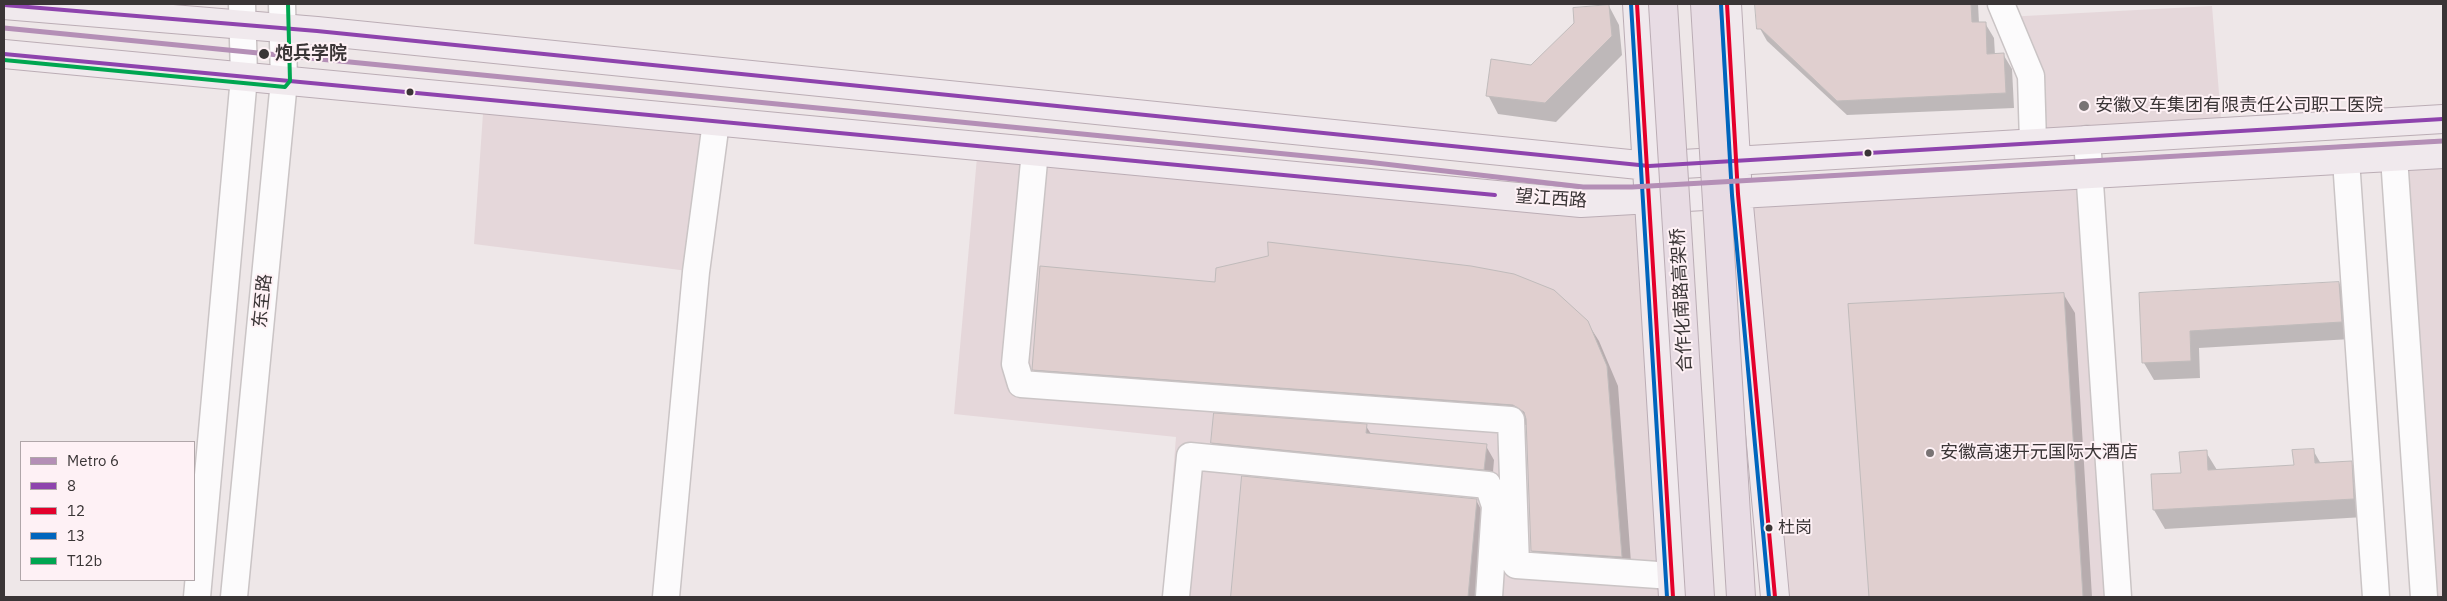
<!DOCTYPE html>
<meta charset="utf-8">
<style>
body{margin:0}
#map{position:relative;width:2447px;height:601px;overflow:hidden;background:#eee7e8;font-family:"IBM Plex Sans",sans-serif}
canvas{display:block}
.frame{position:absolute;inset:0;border:5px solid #3a3536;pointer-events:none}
.legend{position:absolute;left:20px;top:441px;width:175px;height:140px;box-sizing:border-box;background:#fef1f5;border:1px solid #b0a6a9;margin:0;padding:6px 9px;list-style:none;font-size:15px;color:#3a3536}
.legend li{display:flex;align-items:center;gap:10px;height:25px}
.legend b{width:25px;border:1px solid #b0a6a9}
</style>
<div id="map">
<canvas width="2447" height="601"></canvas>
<div class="frame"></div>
<ul class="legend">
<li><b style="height:6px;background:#b48fb6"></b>Metro 6</li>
<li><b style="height:6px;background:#8e44ad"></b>8</li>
<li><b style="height:6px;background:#e4002b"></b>12</li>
<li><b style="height:6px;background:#0065bd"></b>13</li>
<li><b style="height:6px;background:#00a651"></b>T12b</li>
</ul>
</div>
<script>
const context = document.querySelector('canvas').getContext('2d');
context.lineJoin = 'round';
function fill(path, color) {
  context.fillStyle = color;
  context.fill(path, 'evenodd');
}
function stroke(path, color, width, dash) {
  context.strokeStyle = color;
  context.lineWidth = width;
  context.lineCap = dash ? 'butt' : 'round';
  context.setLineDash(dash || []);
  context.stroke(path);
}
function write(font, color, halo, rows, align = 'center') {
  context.font = font + ' "IBM Plex Sans","Noto Sans SC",sans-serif';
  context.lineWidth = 4;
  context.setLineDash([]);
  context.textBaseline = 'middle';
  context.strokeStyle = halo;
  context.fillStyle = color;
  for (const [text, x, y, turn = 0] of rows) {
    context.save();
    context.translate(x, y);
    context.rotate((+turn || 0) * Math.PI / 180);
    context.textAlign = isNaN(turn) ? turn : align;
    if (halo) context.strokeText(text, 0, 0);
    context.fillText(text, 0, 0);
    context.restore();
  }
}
fill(new Path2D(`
 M2212,6L2222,131L2033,142L2006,17Z
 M484,99L716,122L696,272L474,244Z
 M978,146L1650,199L1673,597H1163L1176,437L954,414Z
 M2443,154V597H2424L2394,157Z
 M2089,174L2118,597H1775L1738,194Z`), '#e5d7da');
fill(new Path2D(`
 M1756,4H1978L1979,23H1985L1994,38L1995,55L2003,54L2012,69L2014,108L1847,115L1767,41L1758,25Z
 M1609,6L1619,25L1622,55L1556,122L1498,114L1488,95L1532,66Z
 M2339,283L2349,300L2351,339L2199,348L2200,378L2154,380L2144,363L2141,294Z
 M2064,295L2075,313L2092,597H1870L1850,305Z
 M1587,322L1599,341L1618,386L1632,576L1543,569L1532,551L1527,425L1045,388L1034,370Z
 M1366,426L1371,434L1486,446L1494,460L1492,484L1221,457L1212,443Z
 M2313,450L2321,464L2351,462L2362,481L2364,517L2165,529L2154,510L2152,476L2182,474L2206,452L2217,470L2295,466Z
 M1243,477L1476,500L1484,515L1477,597H1232Z`), '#0003');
const building = new Path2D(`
 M1755,4H1971L1972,22H1986L1987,54L2004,53L2006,93L1837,101L1761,29H1757Z
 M1609,5L1612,36L1545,103L1486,96L1491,59L1531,65L1574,23L1573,8Z
 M1268,242L1471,266L1514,274L1554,290L1588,321L1607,366L1622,557L1531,551L1526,419L1524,412L1513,405L1032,370L1040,266L1215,282L1216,268L1268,256Z
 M2339,282L2342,322L2190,331L2191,361L2142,363L2139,293Z
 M2064,293L2083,597H1869L1848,304Z
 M1214,413L1367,424L1366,433L1487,444L1484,470L1211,443Z
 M2314,449L2315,463L2352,461L2354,499L2153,510L2151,474L2181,473L2179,452L2207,450L2208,470L2294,465L2292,450Z
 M1242,476L1477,499L1468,597H1231Z`);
fill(building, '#e0cfcf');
stroke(building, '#c0bbbb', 1);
const minor = new Path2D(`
 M2001,4L2031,76L2033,142
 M2087,139L2118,597
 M1035,151L1015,364L1021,384L1511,420L1516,565L1672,576
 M2394,157L2424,597
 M2346,160L2376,597
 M197,597L244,77L242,4
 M234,597L284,81L282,4
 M666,597L696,272L716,122
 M1176,597L1190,456L1488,485L1495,506L1489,597`);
const major = new Path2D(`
 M1637,4L1673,597
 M1727,4L1738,194L1775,597
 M4,5L317,31L1649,166L2443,119
 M4,54L1581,203L2443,154`);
stroke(minor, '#cac4c5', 29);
stroke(major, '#bbadb5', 30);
stroke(minor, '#fcfbfc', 26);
stroke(major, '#f0e9ed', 28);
const highwayBridge = new Path2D(`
 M1663,4L1700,597
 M1705,4L1741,597`);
stroke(highwayBridge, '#bbadb5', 30, []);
stroke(highwayBridge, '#e8dce4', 28);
stroke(new Path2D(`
 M4,5L317,31L1649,166L2443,119
 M4,54L1495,195`), '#8e44ad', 4);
stroke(new Path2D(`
 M1637,4L1673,597
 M1727,4L1738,194L1775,597`), '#e4002b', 4);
stroke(new Path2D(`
 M1631,4L1667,597
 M1721,4L1732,195L1769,597`), '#0065bd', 4);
stroke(new Path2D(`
 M4,60L285,87L290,81L288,4`), '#00a651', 4);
stroke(new Path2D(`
 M4,28L1367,162L1583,187H1632L2443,141`), '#b48fb6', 5);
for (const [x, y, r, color] of [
 [264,54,6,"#3a3536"],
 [410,92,4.5,"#3a3536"],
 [2084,106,6,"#797374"],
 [1868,153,4.5,"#3a3536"],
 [1930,453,5,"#797374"],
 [1769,528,4.5,"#3a3536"]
]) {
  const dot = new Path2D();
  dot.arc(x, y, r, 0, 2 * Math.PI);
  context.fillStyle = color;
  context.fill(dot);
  stroke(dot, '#fef1f5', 2);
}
write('17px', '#3a3536', '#fef1f5', [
 ["杜岗",1778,528]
], 'left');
write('bold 18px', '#3a3536', '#fef1f5', [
 ["炮兵学院",275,54]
], 'left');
write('18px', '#3a3536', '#fef1f5', [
 ["安徽叉车集团有限责任公司职工医院",2095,106],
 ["安徽高速开元国际大酒店",1940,453]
], 'left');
write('18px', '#3a3536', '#fef1f5', [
 ["望江西路",1551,199,4],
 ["合作化南路高架桥",1682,300,-93],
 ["东至路",263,301,-84]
]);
</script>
